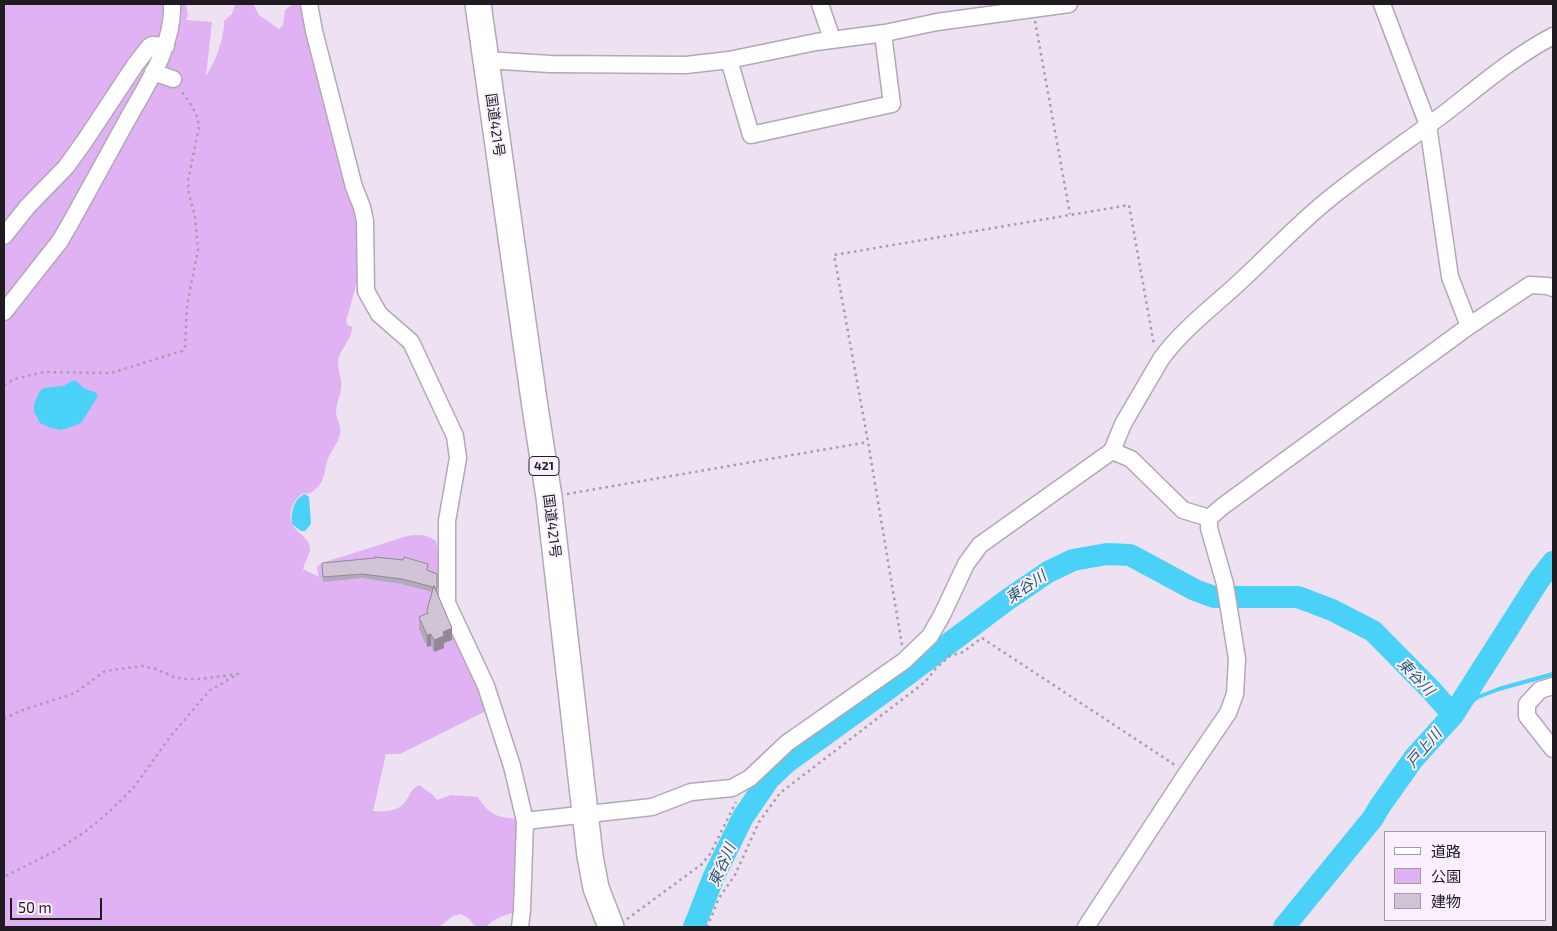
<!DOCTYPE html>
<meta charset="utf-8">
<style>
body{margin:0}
#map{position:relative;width:1557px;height:931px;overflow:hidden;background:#ede1f2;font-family:"Exo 2","Noto Sans JP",sans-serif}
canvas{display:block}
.frame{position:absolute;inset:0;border:5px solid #1f1b21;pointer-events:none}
.legend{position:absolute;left:1384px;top:831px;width:162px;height:90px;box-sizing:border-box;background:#f9effd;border:1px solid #a29aa5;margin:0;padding:6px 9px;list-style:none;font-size:15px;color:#1f1b21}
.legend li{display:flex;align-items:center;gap:10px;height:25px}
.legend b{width:25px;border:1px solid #a29aa5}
.scale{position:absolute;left:10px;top:898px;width:92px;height:22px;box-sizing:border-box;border:2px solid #1f1b21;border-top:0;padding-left:6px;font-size:15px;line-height:18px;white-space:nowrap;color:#1f1b21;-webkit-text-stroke:4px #f9effd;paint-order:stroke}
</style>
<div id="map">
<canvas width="1557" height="931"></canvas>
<div class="frame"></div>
<ul class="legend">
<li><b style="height:6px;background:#fff"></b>道路</li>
<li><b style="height:14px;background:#e0b2f4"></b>公園</li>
<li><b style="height:14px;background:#d0c4d6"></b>建物</li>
</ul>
<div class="scale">50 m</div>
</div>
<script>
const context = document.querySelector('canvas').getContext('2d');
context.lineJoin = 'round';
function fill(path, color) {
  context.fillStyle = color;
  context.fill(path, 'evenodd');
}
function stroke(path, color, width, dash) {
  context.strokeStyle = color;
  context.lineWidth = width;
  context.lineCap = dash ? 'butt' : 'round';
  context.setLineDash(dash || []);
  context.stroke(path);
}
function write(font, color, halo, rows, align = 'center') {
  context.font = font + ' "Exo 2","Noto Sans JP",sans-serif';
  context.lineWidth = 4;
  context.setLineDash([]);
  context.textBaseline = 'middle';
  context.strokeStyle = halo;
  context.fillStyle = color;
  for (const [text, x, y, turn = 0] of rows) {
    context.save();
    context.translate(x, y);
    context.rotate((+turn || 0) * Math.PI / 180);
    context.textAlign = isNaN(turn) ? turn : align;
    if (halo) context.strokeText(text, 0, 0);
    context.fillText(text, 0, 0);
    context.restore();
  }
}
fill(new Path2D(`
 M4,4H186L188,15L186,20L212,22L206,76C215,64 225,35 224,21L232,14L235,4H253L259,15L279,29L283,25L285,10L293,4H306L359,207L358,278L346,321L347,325L352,327C352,341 338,350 338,363C338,372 343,380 341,389C340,397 336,404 336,412C336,420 342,425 340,434C338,445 329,452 327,462C323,478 324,485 309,494C303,492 300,495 296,500C293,503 292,507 291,511C286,533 312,534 310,551C309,556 304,563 303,569L319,577L317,567L322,563L404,537C416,534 426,534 436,541L439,556L488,698L486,711L400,754H386L373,811C383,812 397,812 404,803C410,797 410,789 419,785L433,795L437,800L451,795L478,797C483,806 490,814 502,817C508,818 515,818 521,821L514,913C503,915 493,919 486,927H476L468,918L461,914L453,916L439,927H4Z`), '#e0b2f4');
fill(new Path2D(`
 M74,380C79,382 80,385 84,388C90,392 94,389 98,396L82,422L74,426L61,430L51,428L40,423L34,412V404L40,391L44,388L63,386Z
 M305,494L309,497L311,524L305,531H301L292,524C291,513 293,499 305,494Z`), '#4ad1f7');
stroke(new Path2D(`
 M1453,715L1478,697L1499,689L1553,674`), '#4ad1f7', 4);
stroke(new Path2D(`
 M694,927L714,876L743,817L769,779L787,762L888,689L1007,600L1048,572L1073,560L1107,554L1130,555L1195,590L1214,597H1298L1332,610L1373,631L1432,691L1453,715
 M1284,927L1373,818L1380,806L1414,758L1453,715L1539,580L1553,562`), '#4ad1f7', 22);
const minor = new Path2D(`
 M309,4L314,31L354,187L362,207L365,221L366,291L379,314L411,342L455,436L458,458L447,521V603L486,686L512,766L525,821L522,910L520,927
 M820,4L832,39
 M1382,4L1428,125L1450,277L1469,326
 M486,60L550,64L686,65L729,60L816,42L885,33L937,22L1069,4
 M729,60L751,135L892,104L884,42L885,33
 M153,72L173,79
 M4,236L28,206L66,167L84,142L135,65L149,47L152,45L166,46
 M4,312L60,241L71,222C89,189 107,157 125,124C145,87 174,47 172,4
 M1112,451L1131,459L1183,510L1209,518
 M1553,686L1540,690L1527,704V716L1553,749
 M525,821L652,807L691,792L732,788L750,778L787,743L904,661L930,636L942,615L966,564L980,545L1112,451L1123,424L1161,359C1184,327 1217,304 1245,277C1273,251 1299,223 1329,199C1366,169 1406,142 1445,113C1480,86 1513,57 1553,36
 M1086,927L1187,773L1228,713L1235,694L1237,659L1225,584L1209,528V518L1223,506L1469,326L1530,285L1548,286L1553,288`);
const highway = new Path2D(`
 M478,4L535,407L549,497L590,856L596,888L611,927`);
stroke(minor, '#b3a7b8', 19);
stroke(highway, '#b3a7b8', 28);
stroke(new Path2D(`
 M1035,21L1070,214
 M4,385L15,379L44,372L111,373L182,351L185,348L187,305L198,250L195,216L189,194L188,181L199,127C198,112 188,101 180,89
 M567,494L868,442
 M902,645L868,442L834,255L1129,205L1154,345
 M4,719L20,711L75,693L105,671L142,666L156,669L174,677L186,679H200L238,674L209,691L170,737L134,787L109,812L86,831L59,849L4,877
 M627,919L702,864L710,854L736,802
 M707,927L719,898L735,875L759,822L780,793L925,682L937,667L950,656L963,652L982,638L1175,765`), '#a69daa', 2.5, [2.5, 4]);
stroke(minor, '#fff', 16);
stroke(highway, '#fff', 25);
fill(new Path2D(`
 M322,563L428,569V570L437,574V593L452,640L444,643V648L434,652L431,646L427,647L419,629V617L427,614V611L432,592L402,584L362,578L323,582Z`), '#b3a9b8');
fill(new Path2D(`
 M452,628V640L444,643V648L434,652V640L443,632Z
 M431,634V646L427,647V635Z`), '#928996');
const building = new Path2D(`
 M375,557L403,560L404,557L428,564L427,570L437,574V588H435L434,586L433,587L402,579L362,574L323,577L322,563L375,558Z
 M434,586L452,628L443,632L444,636L434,640L431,634L427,635L419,617L428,613L427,611Z`);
fill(building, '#d0c4d6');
stroke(building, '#928996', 1);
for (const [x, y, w] of [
 [544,466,30]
]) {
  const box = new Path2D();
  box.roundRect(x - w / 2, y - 9.5, w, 19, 4);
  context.fillStyle = '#f9effd';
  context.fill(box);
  stroke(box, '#1f1b21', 1);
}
write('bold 12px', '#1f1b21', null, [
 ["421",544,466]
]);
write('14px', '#1f1b21', '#f9effd', [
 ["国道421号",495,125,82],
 ["国道421号",552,526,83]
]);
write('italic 15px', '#255b6b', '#f9effd', [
 ["東谷川",1026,587,-34],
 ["東谷川",1416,677,46],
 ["戸上川",1424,748,-50],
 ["東谷川",722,865,-66]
]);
</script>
